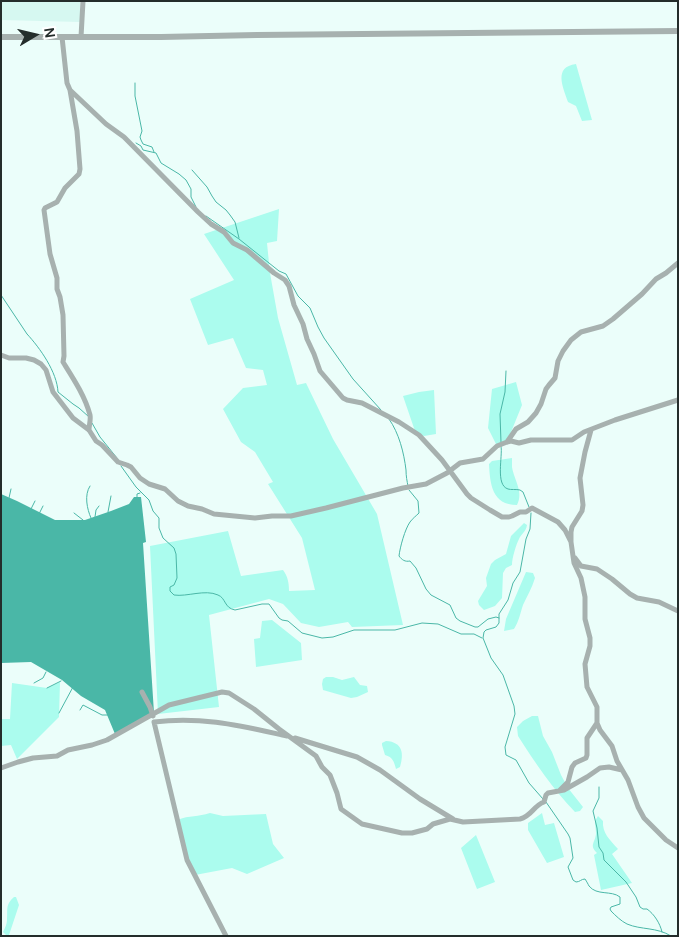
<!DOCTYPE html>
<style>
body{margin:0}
#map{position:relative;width:679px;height:937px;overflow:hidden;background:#ebfefa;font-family:"DM Sans",sans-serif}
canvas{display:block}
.frame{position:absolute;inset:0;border:2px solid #242d2b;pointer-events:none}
.north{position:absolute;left:10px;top:10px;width:50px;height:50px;-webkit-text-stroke:4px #fff;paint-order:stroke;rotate:81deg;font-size:14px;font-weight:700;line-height:20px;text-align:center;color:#242d2b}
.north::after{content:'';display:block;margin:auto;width:18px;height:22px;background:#242d2b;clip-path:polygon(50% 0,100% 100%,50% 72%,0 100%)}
</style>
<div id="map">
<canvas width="679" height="937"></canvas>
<div class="frame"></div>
<div class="north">N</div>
</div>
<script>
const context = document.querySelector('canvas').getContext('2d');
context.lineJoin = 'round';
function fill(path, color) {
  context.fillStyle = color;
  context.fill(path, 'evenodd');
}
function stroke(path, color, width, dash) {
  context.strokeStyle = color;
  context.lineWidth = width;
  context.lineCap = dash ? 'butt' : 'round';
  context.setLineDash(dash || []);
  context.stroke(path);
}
fill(new Path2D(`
 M1,1H80V22L1,20Z`), '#d6f8f1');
fill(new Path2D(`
 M576,64L592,120L582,121L576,106L568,102C563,87 553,67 576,64Z
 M279,209L277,241L267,243L270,273L278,318L297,385L306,383L333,439L377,514L403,625L352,627L348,622L319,627L301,623L283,604L269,599L209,615L219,707L158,714L150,546L228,531L241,576L283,570C288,577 289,583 289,591L315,590L302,538L268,484L273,482L255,452L241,442L223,409L243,388L267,385L263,370L246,368L233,338L208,345L190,299L234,280L204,234Z
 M516,382L522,405L507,442L497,446L488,428L492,389Z
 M434,390L436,434L424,436L416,434L403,396L419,392Z
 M512,458C512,461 512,464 512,467C514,480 524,492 517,505C492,505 490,484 489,464L492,461Z
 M524,523L527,525C526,532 521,534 519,539C516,545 512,558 512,565L506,568L503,573L502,598L495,606L484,610L479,605L478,601L487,586L486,578L491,564L495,560L506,554L511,536Z
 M526,572L533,573L535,578C532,588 527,596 523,605C520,614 519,621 514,629L504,631L506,619Z
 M272,620L301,643L302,660L256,667L254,639L260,638L262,621Z
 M326,677H333L342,680L354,677L360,685L367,686L368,692L357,697L351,698L323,690L322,684L323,679Z
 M60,682L59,717L17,759L11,745L1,746V719H10L12,683L47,688Z
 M532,716H538L543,736L552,752L561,775L568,788L583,807L580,811L575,812C553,789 535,763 518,736L517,727L523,721Z
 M386,741C403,742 404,754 400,767L396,769C394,762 393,757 385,755L382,745V743Z
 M210,813L223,816L266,814L273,844L284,858L247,874L232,868L195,875L187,860L177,820C190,815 198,817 210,813Z
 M542,813L545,825L554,823L564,857L547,863L528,830V823Z
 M598,816L603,821C602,833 610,840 618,849L612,854L632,883L601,890L594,855L597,853C589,845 595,843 596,834C596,830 595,825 595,821Z
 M476,835L495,882L477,889L461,848Z
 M14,897H16L19,905L9,935L7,936L3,932C5,928 7,924 7,920C8,909 5,905 14,897Z`), '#abfcee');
fill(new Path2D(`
 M1,494L17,501L55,520H85L111,511L129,504L134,497H141L146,542L143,543L154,713L115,734L105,710L81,696L62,680L31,662L1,663Z`), '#4ab7a7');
stroke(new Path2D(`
 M135,83V96L142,131L140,137L141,140L143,144L152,147L154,152
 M136,143L141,146L143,150L156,153L161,163L179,174L186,180L191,189V197L196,207
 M192,170L207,187L212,196L216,202L226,210L230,215L235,222L239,238
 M206,216L239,239L279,271L286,274L298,296L310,308L318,327L324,338L353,379L381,410
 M1,295L27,334C40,348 57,372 58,392L73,404L79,408L89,417
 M389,419C399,433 404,453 406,470C406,476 407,481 408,486
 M92,423L100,437L117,458
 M501,442L500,414L505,392L506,371
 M501,446C503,456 495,485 508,489C511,490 516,489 520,490L523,492L529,507
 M121,466L136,487L149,500L153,511L159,518V528L163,538L174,548L176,554L177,578L174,585L170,587V591L174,595C187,597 205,589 218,595C226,598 224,608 235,610L262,604H269L279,618L282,620L288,621L302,633L322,638L333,637L354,630H395L422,623L438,624L461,634H474L482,638
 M90,486C84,495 87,509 91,518
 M409,490L418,501L419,513C416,516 413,518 410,522C405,529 400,547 399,556C402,560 405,562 410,561L416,568L426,589L431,595L450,605L456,618L460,621L475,627H478L488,619L496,617L499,618
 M137,497V494L140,493
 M9,498L11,489
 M31,509L35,501
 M108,512L111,496
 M74,513L83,520
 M531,513L530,529L526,539L520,572L513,583L508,600L499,614V623L496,627L486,630L484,632L483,638L491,658L503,675L514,706L515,714L505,747L506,755L516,760L529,783L543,799
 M39,514L43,506
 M95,517L96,510L99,506
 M34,683L43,678L46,672
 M47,688L61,681
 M80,710L83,705L102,715H109
 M59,713L73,687
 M599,787V798L593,811L597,828L599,847L603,853L604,860L626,882L636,897L640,907L643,909H647C654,914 660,923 662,932
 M546,802L568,834L570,838L573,858L568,867L573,880L576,882C580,882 581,879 585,879C587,882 588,884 589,886C597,896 611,890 620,897V904L611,907L610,909L611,911C616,916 621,921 627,924C641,930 657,927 671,936`), '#4ab7a7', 1);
stroke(new Path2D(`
 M62,37L67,83L70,90L106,124L124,137L198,212L211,224L224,232L233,243L247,250L274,273L285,280L289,286L294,305L303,324L307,339L314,354L320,371L343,398L347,400L362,403L399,422L419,435L442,460L467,494L471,498L490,510L502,517H509L512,516L520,512H526L532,508L558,522L565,530L571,542
 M81,37L83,1
 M70,90L77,131L80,169L79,174L65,188L57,202L45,208L44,210L50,254L57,278V289L60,297L63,315L64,356L63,362C73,378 85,396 90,415C91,420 89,425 89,430
 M1,355L9,358H26L34,360L41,364L46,370L53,392L73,418L89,430L96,441L102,445L118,462L127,465L131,467L140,478L149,484L165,489L178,501L188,506L202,509L214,514L255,518L272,516H291L326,508L403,488L426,484L447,473L460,463L483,459L497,446L507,442L511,441L519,443L531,440H572L584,432L615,420L678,400
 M591,430L585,452L580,478L583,505L582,511L572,527L571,532V542L574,563L581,578L585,597V619L590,638V646L585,664L587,687L597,707V723L600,730L612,746L617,761L628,780L638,807L644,818L666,840L678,848
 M507,442L516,429L528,422L536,413L541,404L546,389L549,385L555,378L558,361L563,351L571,340L581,332L603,326L613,319L642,294L656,279L666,273L678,263
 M575,558L581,566L597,569L612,579L630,594L637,598L659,602L678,611
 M142,692L150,707L153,716
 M295,738L357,757L380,770L420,799L453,819
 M1,768L18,762L33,758L57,756L68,750L92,745L107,740L169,705L222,692L229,693L254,709L279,729L316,756L322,767L330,775L337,793L341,809L362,824L402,833H412L427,829L433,824L450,819L463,822L520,819C532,816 533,806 544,802L546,795L548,793L564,790L587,777L600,768L609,767L622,770
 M560,790L568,782L572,767L575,763L586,758L587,755V738L597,723
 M226,936L187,860L154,722C202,716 241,726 287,736`), '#a7b1af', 5);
stroke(new Path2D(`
 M1,37H161L257,35L678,31`), '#a7b1af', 6);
</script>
